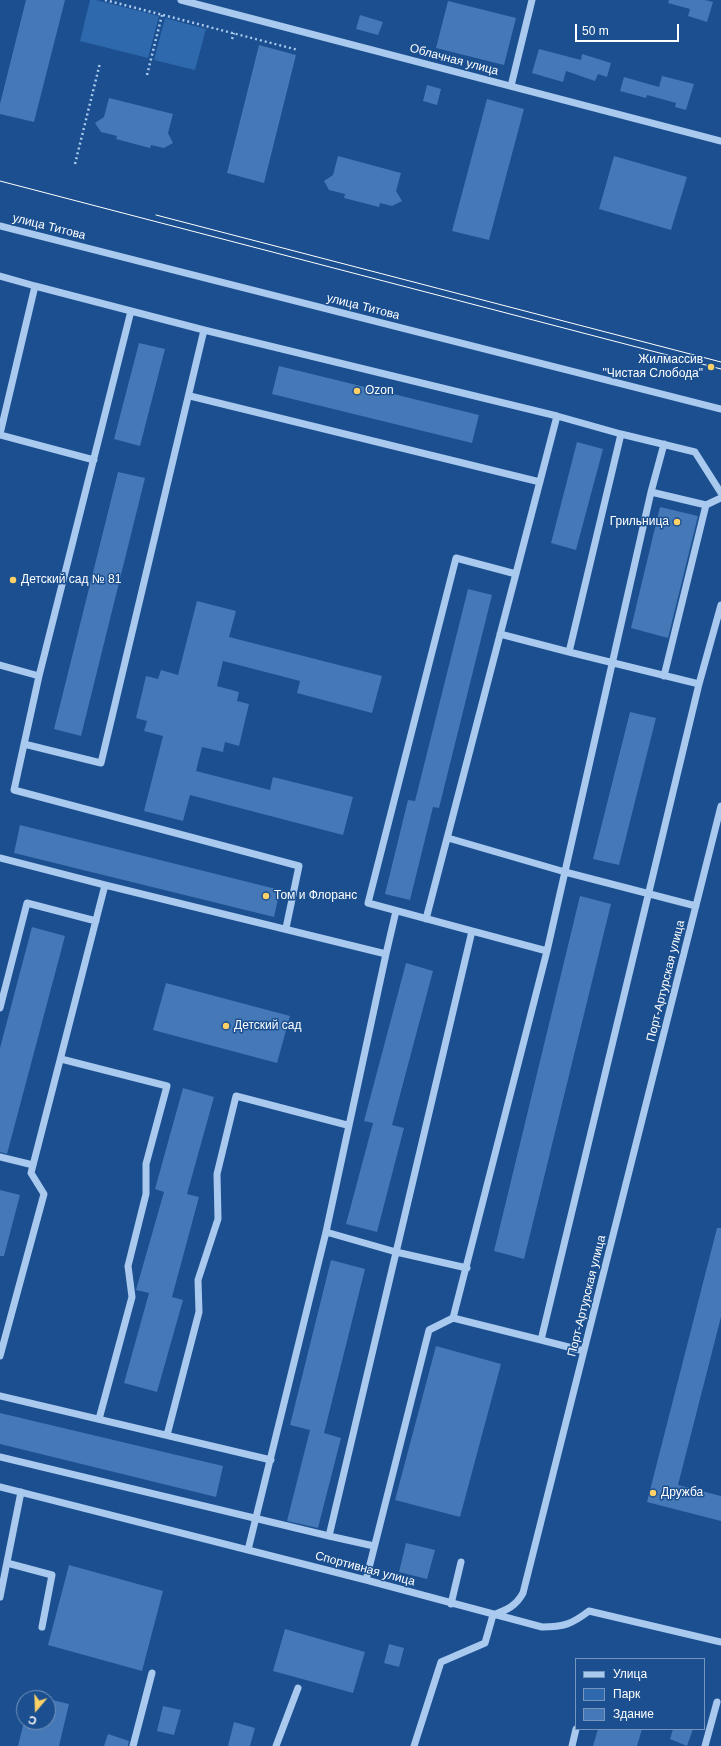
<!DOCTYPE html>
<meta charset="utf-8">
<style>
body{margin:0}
#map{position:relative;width:721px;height:1746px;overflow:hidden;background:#1b4f8f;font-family:Helvetica,sans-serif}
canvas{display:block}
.legend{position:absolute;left:575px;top:1658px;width:130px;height:72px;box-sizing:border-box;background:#1b4f8f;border:1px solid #7695bc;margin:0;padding:5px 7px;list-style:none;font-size:12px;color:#fff}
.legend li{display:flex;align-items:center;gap:8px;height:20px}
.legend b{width:20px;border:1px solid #7695bc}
.north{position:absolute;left:16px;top:1690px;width:40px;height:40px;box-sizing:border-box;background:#1b4f8f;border:1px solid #7695bc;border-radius:50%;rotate:199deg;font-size:11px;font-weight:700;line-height:16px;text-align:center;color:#fff}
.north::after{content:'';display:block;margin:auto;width:14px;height:18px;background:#ffd166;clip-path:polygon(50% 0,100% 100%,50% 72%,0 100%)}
.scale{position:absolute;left:575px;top:24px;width:104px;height:18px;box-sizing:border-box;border:2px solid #fff;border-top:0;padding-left:5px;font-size:12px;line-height:14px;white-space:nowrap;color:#fff;-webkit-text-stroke:3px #1b4f8f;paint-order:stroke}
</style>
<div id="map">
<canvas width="721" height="1746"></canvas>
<ul class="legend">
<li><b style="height:5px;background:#a9c9ee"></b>Улица</li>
<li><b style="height:11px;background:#2e69ad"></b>Парк</li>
<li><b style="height:11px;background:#4478b7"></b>Здание</li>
</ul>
<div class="north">С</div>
<div class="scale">50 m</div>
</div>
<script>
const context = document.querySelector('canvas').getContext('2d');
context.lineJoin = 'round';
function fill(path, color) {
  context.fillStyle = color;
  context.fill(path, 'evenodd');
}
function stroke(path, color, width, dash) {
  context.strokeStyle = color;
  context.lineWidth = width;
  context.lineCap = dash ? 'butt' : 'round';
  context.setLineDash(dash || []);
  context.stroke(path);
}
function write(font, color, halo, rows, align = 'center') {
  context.font = font + ' Helvetica,sans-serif';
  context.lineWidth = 3;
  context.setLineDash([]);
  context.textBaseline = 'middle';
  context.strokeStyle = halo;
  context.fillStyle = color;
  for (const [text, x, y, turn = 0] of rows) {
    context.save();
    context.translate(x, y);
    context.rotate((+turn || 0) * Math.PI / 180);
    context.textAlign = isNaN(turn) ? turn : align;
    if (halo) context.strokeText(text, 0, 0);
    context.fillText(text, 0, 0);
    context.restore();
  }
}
fill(new Path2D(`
 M90,0H96L159,16L148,58L80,41Z
 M165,18L206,29L195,70L154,60Z`), '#2e69ad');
fill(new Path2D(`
 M26,0H65L34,122L0,114V104Z
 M669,0H705L713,2L707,22L688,16L690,9L668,3Z
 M448,1L516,18L504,65L436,48Z
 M360,15L383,22L378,35L356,29Z
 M259,45L296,55L264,183L227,173Z
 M539,49L581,60L582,54L611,63L607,77L598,74L595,81L566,71L563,82L532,73Z
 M662,76L694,84L686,110L675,107L676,103L647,95L646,98L620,91L624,77L659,87Z
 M427,85L441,89L437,105L423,101Z
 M109,98L173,114L168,133L173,143L164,148L151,145L150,148L116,139L117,136L101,132L95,123L104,117Z
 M487,99L524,109L489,240L452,231Z
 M338,156L401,173L396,191L402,201L392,206L380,203L379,207L344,198L345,194L329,190L324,181L333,175Z
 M614,156L687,177L671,230L599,209Z
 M139,343L165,349L140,446L114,439Z
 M279,366L479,415L472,443L272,394Z
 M577,442L603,449L576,550L551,543Z
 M118,472L145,478L81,736L54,729Z
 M660,507L698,516L668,638L631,628Z
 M468,589L492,595L439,808L433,807L410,900L385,894L408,800L415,801Z
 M197,601L236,611L229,637L382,676L372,713L297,693L300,681L223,661L217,686L239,692L237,701L249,704L239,746L225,742L223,752L202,747L196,771L270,790L273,777L353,797L343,835L190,795L183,821L144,811L163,736L144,731L147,721L136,718L146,676L158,679L161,670L178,675Z
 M630,712L656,718L619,865L593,859Z
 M20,825L280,890L274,917L14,853Z
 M580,896L611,904L524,1259L494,1251Z
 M32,927L65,936L7,1154L0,1152V1048Z
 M406,963L433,971L392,1125L404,1128L377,1232L346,1224L373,1123L364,1121Z
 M166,983L290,1016L277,1063L153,1030Z
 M183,1088L214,1097L187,1194L199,1197L172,1297L183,1300L157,1392L124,1383L149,1293L136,1290L164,1192L155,1189Z
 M0,1190L20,1195L4,1256H0Z
 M717,1228H721V1317L678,1485L721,1496V1521L647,1502Z
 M331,1260L365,1269L324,1433L341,1438L318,1528L287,1521L310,1430L290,1425Z
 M436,1346L501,1364L460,1517L395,1500Z
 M0,1413L223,1466L216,1497L0,1444Z
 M406,1543L435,1550L427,1579L399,1572Z
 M69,1565L163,1591L142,1671L48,1645Z
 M285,1629L365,1652L353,1693L273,1671Z
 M389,1644L404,1648L399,1667L384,1663Z
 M48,1699L69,1704L59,1746H18L24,1722H48Z
 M163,1706L181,1710L174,1735L157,1731Z
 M234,1722L255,1728L250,1746H228Z
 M598,1729H642L637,1746H593Z
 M673,1729H693L687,1746L670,1739Z
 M108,1734L129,1741L128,1746H104Z`), '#4478b7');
stroke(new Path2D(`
 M105,0L298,50
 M232,39L234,33
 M147,75L162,15
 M75,164L100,63`), '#a9c9ee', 2.5, [2, 3]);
stroke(new Path2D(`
 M181,0L721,141
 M511,86L532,0
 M0,226L721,409
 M0,276L35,286
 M131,311L39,676L14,790L299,866L286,928
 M190,396L540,482
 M0,434L35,286L204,330L557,416L621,434L569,652L500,634
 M621,434L695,452L721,493
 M0,435L94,460
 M651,492L706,505L721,498
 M0,665L39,676
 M664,676L706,505
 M699,684L721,605
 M24,744L101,763L204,330
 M448,838L565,872L696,906
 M0,858L105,885
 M426,919L557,416
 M472,931L547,951
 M386,954L396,911
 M0,1008L27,903L96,921
 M61,1059L167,1086L146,1164V1194L128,1266L132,1297L99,1419
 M0,1157L33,1165
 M326,1232L396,1252L467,1268
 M453,1318L547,951L651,492L664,444
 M541,1340L584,1351
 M0,1356L44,1194L31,1173L105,885L386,954L326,1232L248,1550
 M0,1396L271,1460
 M167,1435L199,1312L198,1280L218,1219L217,1174L236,1096L347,1125
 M0,1457L329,1536L472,931L368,903L456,558L516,574
 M0,1487L366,1580L542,1627C564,1627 572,1624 589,1611L721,1642
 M329,1536L374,1546
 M7,1563L52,1575L42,1627
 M366,1580L429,1330L453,1318L541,1340L699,684L569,652
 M0,1597L21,1492
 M451,1604L461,1562
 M493,1615C507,1610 516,1606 523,1593L721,806
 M133,1746L152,1673
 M276,1746L298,1688
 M414,1746L441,1662L485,1643L493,1615
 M572,1746L576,1729
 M705,1746L717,1702`), '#a9c9ee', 7);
stroke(new Path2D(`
 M0,181L721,369
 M156,215L721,362`), '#fff', 1);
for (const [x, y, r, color] of [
 [711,367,4,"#ffd166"],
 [357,391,4,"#ffd166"],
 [677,522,4,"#ffd166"],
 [13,580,4,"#ffd166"],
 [266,896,4,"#ffd166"],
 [226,1026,4,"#ffd166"],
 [653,1493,4,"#ffd166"]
]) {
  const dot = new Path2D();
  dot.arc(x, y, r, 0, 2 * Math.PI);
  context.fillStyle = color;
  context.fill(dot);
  stroke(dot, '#1b4f8f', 1.5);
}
write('12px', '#fff', '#1b4f8f', [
 ["Облачная улица",454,60,15],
 ["улица Титова",49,227,14],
 ["улица Титова",363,307,14],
 ["Порт-Артурская улица",666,981,-76],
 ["Порт-Артурская улица",587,1296,-76],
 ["Спортивная улица",365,1569,15]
]);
write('12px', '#fff', '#1b4f8f', [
 ["Жилмассив",703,360,"right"],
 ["\"Чистая Слобода\"",703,374,"right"],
 ["Ozon",365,391],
 ["Грильница",669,522,"right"],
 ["Детский сад № 81",21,580],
 ["Том и Флоранс",274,896],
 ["Детский сад",234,1026],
 ["Дружба",661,1493]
], 'left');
</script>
